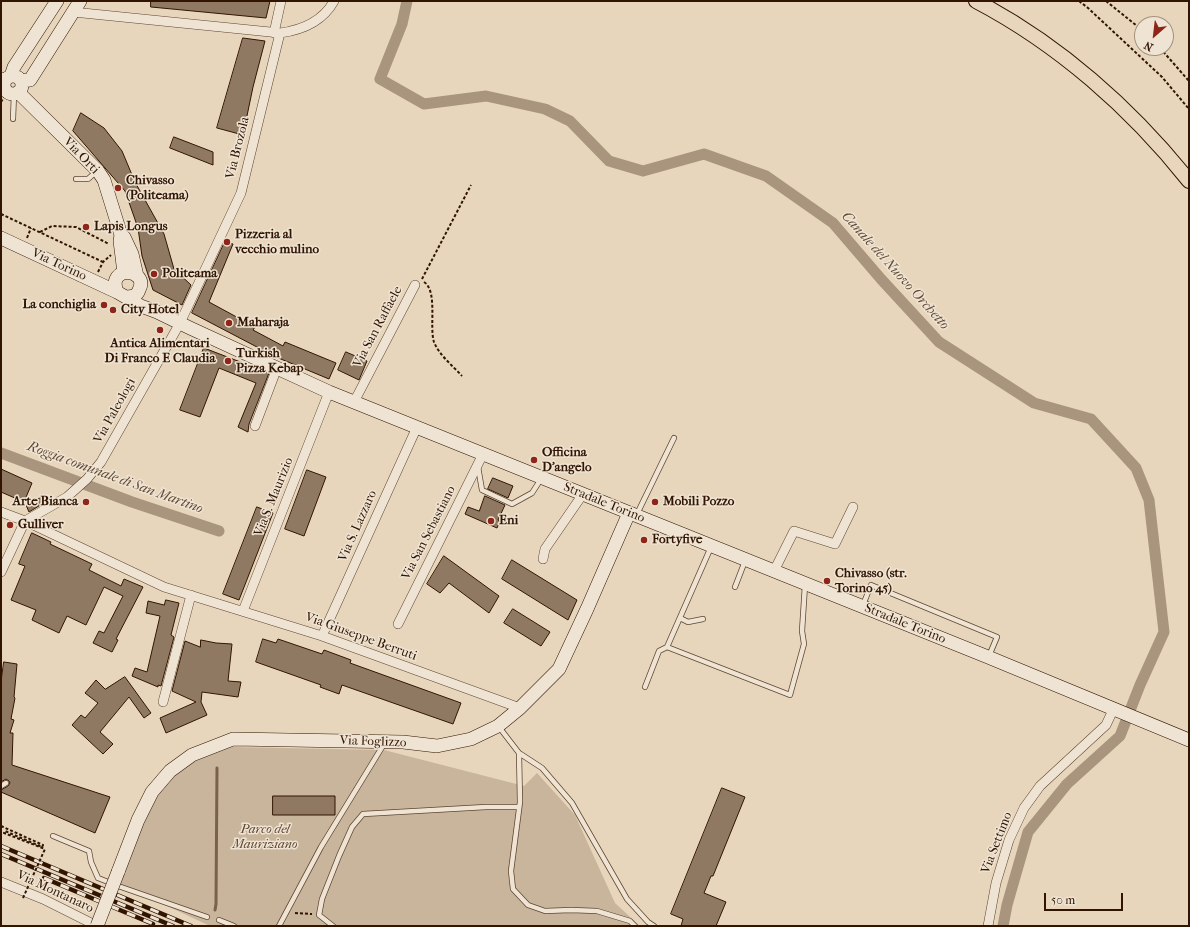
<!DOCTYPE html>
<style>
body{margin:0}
#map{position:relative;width:1190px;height:927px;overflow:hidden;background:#e7d6bc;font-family:"IM FELL French Canon",serif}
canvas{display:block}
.frame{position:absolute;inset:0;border:2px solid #311502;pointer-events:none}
.north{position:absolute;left:1134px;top:16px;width:40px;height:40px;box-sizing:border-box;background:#efe4d3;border:1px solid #a3917f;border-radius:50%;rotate:208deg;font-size:11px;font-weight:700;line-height:16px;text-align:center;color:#311502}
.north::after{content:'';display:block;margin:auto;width:14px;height:18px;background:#8f2418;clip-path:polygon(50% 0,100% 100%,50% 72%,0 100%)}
.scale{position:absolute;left:1044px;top:893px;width:79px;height:18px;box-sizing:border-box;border:2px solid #311502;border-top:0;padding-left:5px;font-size:12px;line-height:14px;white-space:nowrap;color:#311502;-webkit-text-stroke:3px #efe4d3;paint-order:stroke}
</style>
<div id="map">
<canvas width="1190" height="927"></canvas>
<div class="frame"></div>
<div class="north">N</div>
<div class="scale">50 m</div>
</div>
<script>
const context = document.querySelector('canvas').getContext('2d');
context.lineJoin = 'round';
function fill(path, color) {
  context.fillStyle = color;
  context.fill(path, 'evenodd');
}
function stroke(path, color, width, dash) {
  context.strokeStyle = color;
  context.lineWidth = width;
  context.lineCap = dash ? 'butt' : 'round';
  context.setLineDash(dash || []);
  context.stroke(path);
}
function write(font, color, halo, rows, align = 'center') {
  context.font = font + ' "IM FELL French Canon",serif';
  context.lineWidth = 3;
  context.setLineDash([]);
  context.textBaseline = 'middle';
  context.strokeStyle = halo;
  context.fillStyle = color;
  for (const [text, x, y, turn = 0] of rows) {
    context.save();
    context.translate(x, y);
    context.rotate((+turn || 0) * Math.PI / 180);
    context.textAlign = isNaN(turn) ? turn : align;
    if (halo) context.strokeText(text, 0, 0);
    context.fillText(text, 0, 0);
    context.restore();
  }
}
fill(new Path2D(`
 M232,747L384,750L524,786L537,773L575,815L615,903L640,926H210L120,884L150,803L180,767Z`), '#c8b59c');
stroke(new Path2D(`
 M215,910L216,904L217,768`), '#79614c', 3);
stroke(new Path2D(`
 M407,1L402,24L380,79L424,104L486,96L545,109L570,121L609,161L643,171L704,154L766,176L833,223L881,279L939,342L1034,403L1091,419L1136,468L1149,500L1164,632L1140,685L1120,736L1067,784L1028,832L1007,905L1003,926
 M1,453L132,502L219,531`), '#a9947d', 11);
const building = new Path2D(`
 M151,1H270L266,18L151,7Z
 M243,38L265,41L253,87L243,135L217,128Z
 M81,113L104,128L122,151L135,182L164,234L174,269L191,285L182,305L153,290L142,256L138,228L125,191L73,131Z
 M174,137L213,152V165L170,148Z
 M225,242L233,244L209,302L255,327L253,330L283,346L285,342L336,363L329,379L276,357L192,313Z
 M204,348L269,373L249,424L248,432L238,427L256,383L219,368L200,417L180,410Z
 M346,352L367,361L359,380L338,370Z
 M1,469L32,483L24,502L1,492Z
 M307,470L326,477L304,536L285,529Z
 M493,478L513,486L508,498L488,489Z
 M45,496L47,501L29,512L26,505Z
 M485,496L505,505L498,520L500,521L497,528L465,514L468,507L479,511Z
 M257,507L273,513L239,600L223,594Z
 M32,533L51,542L50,544L92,564L89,570L121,586L124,579L143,587L116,639L118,640L112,652L93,643L99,631L104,633L123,596L104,587L86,625L67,616L59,633L32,620L36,610L11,600L25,566L19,564Z
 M444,556L499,596L489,613L449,583L440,593L427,584Z
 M512,560L577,600L568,620L502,579Z
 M166,600L179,603L171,635L174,637L161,686L158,685V687L132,676L135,668L147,672L160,616L146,613L148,601L164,605Z
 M513,609L550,632L541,646L504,623Z
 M263,639L276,643L278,639L322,654L324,650L351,660L350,663L461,703L453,724L342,685L339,694L320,687L321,685L256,662Z
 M201,640L216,643L232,644L228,681L241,682L238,697L202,692L201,702L207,715L166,733L160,718L196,702L172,691L185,641L200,647Z
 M4,662L17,664L14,697L15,698L11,719L14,720L10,733H13L12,765L110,797L95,833L1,792V790L8,786L10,783L9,781L6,779L1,782V682Z
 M125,677L151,713L144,718L129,697L100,732L113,744L103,754L72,725L81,715L85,718L98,703L85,693L96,680L105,689Z
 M722,788L745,797L713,876H711L704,893L726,902L716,926H681L683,919L671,914Z
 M273,796H335V815H273Z`);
fill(building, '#907963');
stroke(building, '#311502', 1);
const lane = new Path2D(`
 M13,119L14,94
 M76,179H88L97,171
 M478,467L482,490L512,504L532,493L541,479
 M637,514L674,438
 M711,547L667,647L790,695L804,644L802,631L805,585
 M735,587L745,561
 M863,605L871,585L997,637L989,656
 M680,618L688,622L703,619
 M645,687L659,651L667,647
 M499,727L519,753L542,768L572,803L627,899L648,922L654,926
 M519,753L520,802L511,871L513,889L528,905L545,911L571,910L597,911L630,921L635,926
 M1,786L6,783
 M53,836L89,851L91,862L98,878L121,887L207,917
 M219,920L234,926
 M279,926L321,847L384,744
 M333,926L319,915L322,899L339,856L352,827L363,814L486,807H519`);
const street = new Path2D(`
 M73,12L280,33C302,30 323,21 334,1
 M274,33L281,1
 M1,77L5,79
 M354,402L415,285
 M255,426L277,368
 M1,512L25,521L164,587L322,636L520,708
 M543,559L545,549L583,494
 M774,571L794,531L835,544L853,507
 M1,572L25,521L67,497L87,479L101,462L180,323L241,193L280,33
 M243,611L329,392
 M398,624L483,454
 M322,636L417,427
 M163,702L191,595
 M1,882L43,899L97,926
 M988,926L996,883L1009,840L1024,808L1040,786L1106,725L1114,708`);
const secondary = new Path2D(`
 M4 85a9 9 0 1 1 18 0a9 9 0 1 1-18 0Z
 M11,76L14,67L57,1
 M21,81L30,80L80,1
 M18,92L98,171L104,180L121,235L120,241L124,273
 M124,237L132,254L137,276
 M1,238L117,292L141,306L157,312L190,328L329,392L988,657L1189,740
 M117,292C106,264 150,269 139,290C137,296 132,297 126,297
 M118,872L138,820L152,792L170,771L192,755L233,739L403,742L437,746L471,739L498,726L520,708L559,669L587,609L629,513`);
const primary = new Path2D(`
 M976,1C1058,44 1131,108 1189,181`);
stroke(lane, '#5e4530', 6);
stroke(street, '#5e4530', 10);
stroke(secondary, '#311502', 14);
stroke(primary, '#311502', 16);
stroke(new Path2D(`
 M1079,1L1088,8L1162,77L1189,109
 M1106,1L1142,30
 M1160,48L1189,81
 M1,102L4,97
 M1,214L103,262
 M40,232L52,226L76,227L109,244
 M27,238L31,228
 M98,272L103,262L111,255
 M422,279L471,185
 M424,282C438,291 429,327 434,342C439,355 453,366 462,376
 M1,826L43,845L42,847L5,831L4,833L45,849
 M295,913L312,914`), '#311502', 2, [3, 2]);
stroke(lane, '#efe4d3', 4.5);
stroke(street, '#efe4d3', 9);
stroke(secondary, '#efe4d3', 13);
stroke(primary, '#e7d6bc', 14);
const rail = new Path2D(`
 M1,846L191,926
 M1,854L173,926
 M44,878L153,924`);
stroke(rail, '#311502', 4.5);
stroke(rail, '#efe4d3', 3, [9]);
const secondaryBridge = new Path2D(`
 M97,926L118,872`);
stroke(secondaryBridge, '#311502', 14, []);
stroke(new Path2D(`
 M23,898L45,849`), '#311502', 2, [3, 2]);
stroke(secondaryBridge, '#efe4d3', 13);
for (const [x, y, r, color] of [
 [118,188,4,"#8f2418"],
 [86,227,4,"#8f2418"],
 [227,242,4,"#8f2418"],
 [154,274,4,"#8f2418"],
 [104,305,4,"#8f2418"],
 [113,310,4,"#8f2418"],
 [229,323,4,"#8f2418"],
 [160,330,4,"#8f2418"],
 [228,361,4,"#8f2418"],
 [534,460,4,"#8f2418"],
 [86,502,4,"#8f2418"],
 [655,502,4,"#8f2418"],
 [491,521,4,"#8f2418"],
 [10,525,4,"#8f2418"],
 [644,540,4,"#8f2418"],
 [827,581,4,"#8f2418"]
]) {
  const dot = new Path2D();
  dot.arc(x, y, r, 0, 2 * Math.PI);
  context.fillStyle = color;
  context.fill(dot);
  stroke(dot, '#efe4d3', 1.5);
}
write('13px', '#311502', '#efe4d3', [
 ["Via Brozola",238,148,-76],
 ["Via Orti",81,156,46],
 ["Via Torino",59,265,25],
 ["Via San Raffaele",378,327,-62],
 ["Via Paleologi",115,411,-61],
 ["Via S. Maurizio",274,497,-68],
 ["Stradale Torino",604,503,22],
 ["Via S. Lazzaro",358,526,-66],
 ["Via San Sebastiano",429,533,-63],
 ["Stradale Torino",905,624,22],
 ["Via Giuseppe Berruti",361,637,20],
 ["Via Foglizzo",373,742,2],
 ["Via Settimo",997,843,-69],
 ["Via Montanaro",55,892,25]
]);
write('bold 13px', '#311502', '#efe4d3', [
 ["Chivasso",126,181],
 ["(Politeama)",126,196],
 ["Lapis Longus",94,227],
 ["Pizzeria al",235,235],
 ["vecchio mulino",235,250],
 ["Politeama",162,274],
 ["La conchiglia",96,305,"right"],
 ["City Hotel",121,310],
 ["Maharaja",237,323],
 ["Antica Alimentari",160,344,"center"],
 ["Di Franco E Claudia",160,359,"center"],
 ["Turkish",236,354],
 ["Pizza Kebap",236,369],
 ["Officina",542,453],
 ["D'angelo",542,468],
 ["Arte Bianca",78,502,"right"],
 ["Mobili Pozzo",663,502],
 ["Eni",499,521],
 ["Gulliver",18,525],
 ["Fortyfive",652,540],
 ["Chivasso (str.",835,574],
 ["Torino 45)",835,589]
], 'left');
write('italic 13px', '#5e4530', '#efe4d3', [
 ["Parco del",265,830],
 ["Mauriziano",265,845]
]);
write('italic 14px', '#614833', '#efe4d3', [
 ["Canale del Nuovo Orchetto",895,271,48],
 ["Roggia comunale di San Martino",115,478,20]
]);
</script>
